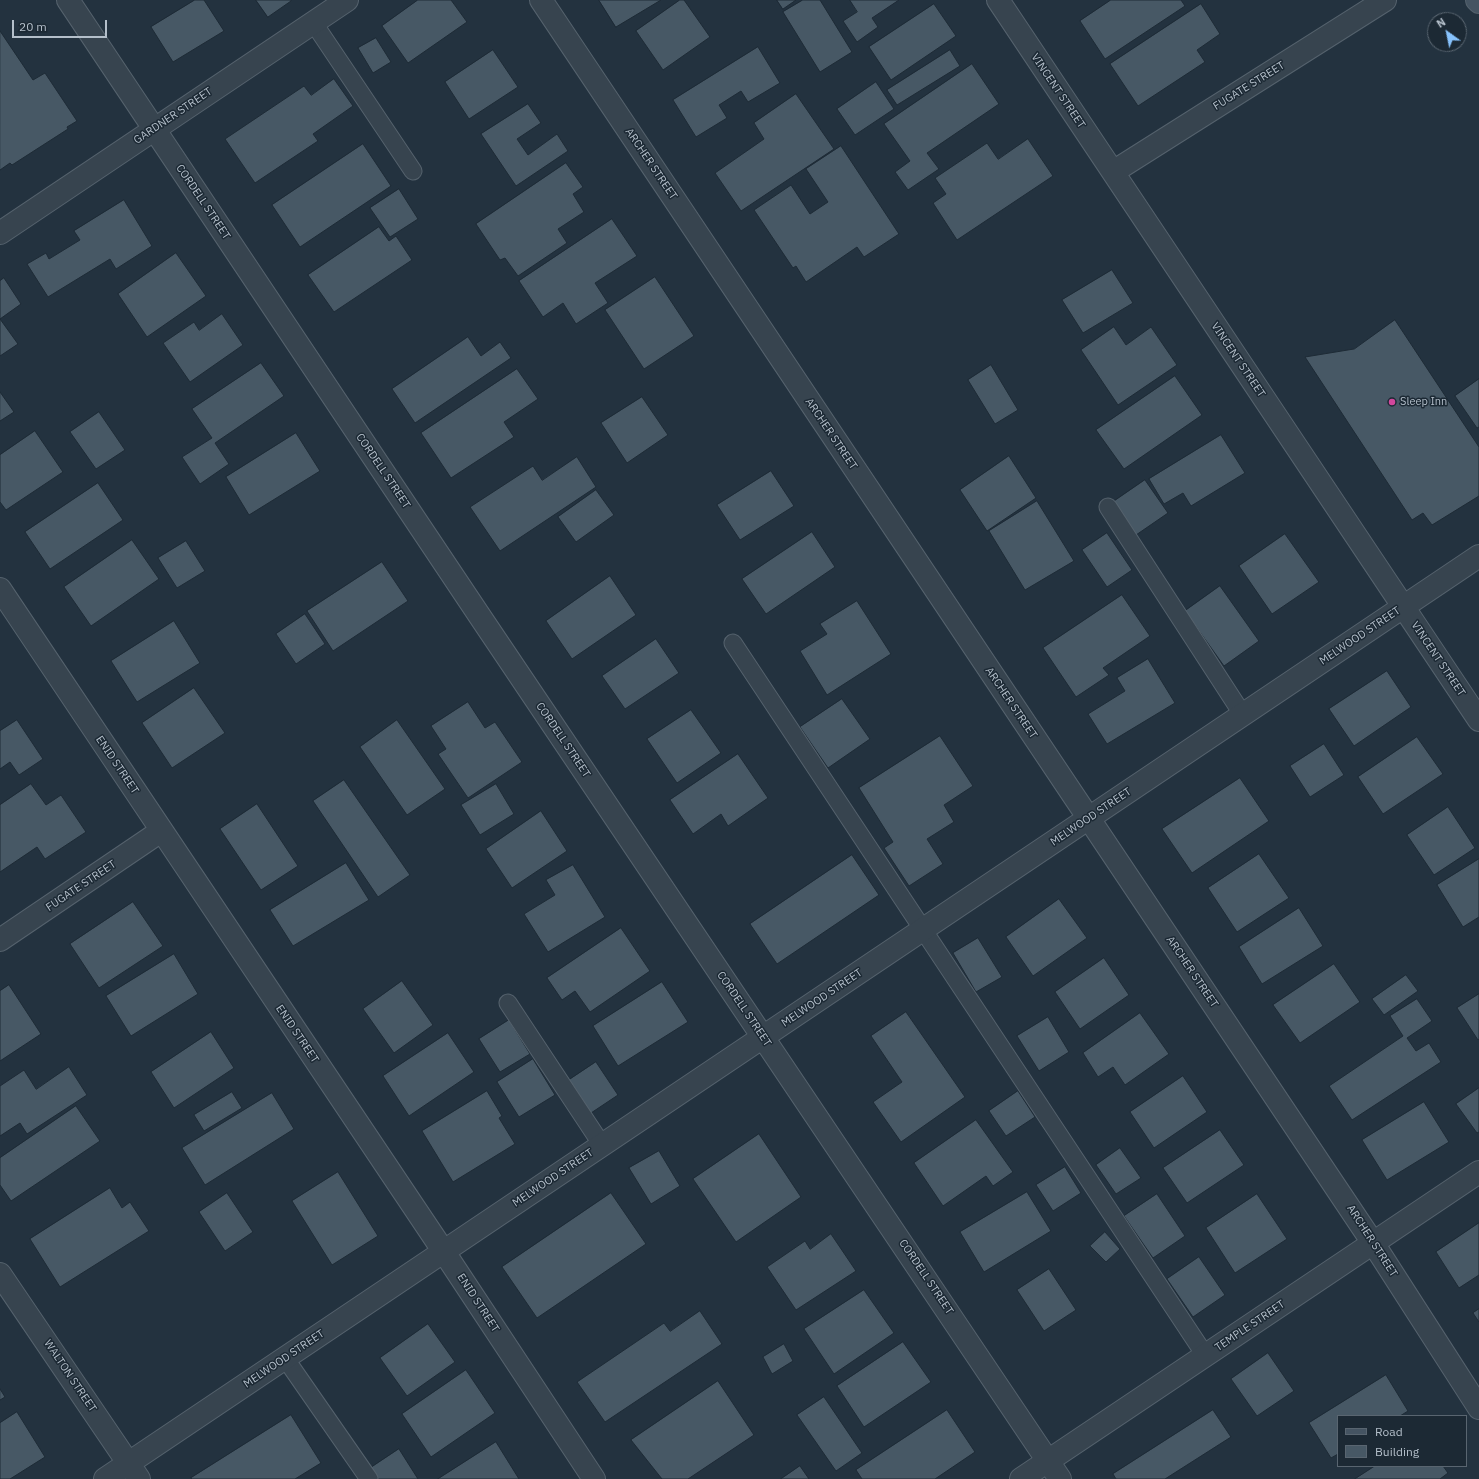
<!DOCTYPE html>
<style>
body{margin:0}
#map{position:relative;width:1479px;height:1479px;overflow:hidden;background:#23323f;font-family:"IBM Plex Sans",sans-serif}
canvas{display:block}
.legend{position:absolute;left:1337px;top:1415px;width:130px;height:52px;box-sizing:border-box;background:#1c2934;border:1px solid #596570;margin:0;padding:5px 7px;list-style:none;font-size:12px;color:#b4bfca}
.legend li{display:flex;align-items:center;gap:8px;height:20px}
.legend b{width:20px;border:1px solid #596570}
.north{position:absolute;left:1427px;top:12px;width:40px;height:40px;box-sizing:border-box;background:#1c2934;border:1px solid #596570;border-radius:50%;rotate:327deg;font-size:11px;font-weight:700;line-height:16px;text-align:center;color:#b4bfca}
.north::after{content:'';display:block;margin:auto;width:14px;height:18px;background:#87c2fc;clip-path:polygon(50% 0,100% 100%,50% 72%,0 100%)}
.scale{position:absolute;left:12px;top:20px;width:95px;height:18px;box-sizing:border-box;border:2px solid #b4bfca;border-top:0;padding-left:5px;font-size:12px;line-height:14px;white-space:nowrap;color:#b4bfca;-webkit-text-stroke:3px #1c2934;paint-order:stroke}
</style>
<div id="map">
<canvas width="1479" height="1479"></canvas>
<ul class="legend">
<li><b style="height:5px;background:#455462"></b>Road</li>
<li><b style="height:11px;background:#475865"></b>Building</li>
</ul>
<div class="north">N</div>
<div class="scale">20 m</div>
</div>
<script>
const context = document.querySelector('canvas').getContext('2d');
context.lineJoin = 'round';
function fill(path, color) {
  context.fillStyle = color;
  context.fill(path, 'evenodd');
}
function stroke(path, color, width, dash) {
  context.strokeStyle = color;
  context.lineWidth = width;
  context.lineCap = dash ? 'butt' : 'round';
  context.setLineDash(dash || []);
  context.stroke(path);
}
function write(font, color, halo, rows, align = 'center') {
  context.font = font + ' "IBM Plex Sans",sans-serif';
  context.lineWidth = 3;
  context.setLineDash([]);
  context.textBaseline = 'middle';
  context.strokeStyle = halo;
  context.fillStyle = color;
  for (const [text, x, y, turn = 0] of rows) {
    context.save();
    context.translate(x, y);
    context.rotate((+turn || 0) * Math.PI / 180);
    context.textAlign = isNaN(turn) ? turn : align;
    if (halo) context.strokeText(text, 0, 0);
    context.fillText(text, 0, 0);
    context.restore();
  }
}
const building = new Path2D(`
 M195,0H204L224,31L173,62L151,27Z
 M256,0H291V1L268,17Z
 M418,0H451L467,22L408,63L382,26Z
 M599,0H661L616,27Z
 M680,0H684L710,37L663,70L636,31Z
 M777,0H796L783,9Z
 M803,0H820L852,52L820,72L783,12Z
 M850,0H899L872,18L878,27L857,42L843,21L857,12Z
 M1111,0H1181L1185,6L1105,59L1080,21Z
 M934,4L956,36L891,80L869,47Z
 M1201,4L1220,34L1197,50L1205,62L1138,106L1110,64Z
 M0,31L33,80L45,73L77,121L67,127L68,129L12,165L10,163L0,170Z
 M376,38L391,62L373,73L358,48Z
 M758,47L780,83L748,102L741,91L719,105L727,118L696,137L673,100Z
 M493,50L518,87L469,119L445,82Z
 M950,50L960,66L897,105L887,90Z
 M972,64L999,104L927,153L939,169L908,190L895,172L910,161L884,124Z
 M334,79L353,106L313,134L318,141L255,183L225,139L304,86L311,95Z
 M876,82L894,109L855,135L837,109Z
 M796,94L834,149L741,211L715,173L764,139L754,123Z
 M528,104L541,123L517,139L528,155L557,134L568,151L516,186L481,134Z
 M1028,139L1053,176L957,240L933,203L946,194L935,178L987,143L998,159Z
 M363,144L391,186L300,247L272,205Z
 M841,146L899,234L864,257L857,247L806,282L796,266L793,268L754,210L791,185L810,214L828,202L806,169Z
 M566,163L583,187L573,194L584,212L558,229L567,243L518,276L505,258L500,260L476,224Z
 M399,189L418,219L390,237L370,208Z
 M124,200L152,246L116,269L110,259L48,297L27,264L46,253L49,259L80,240L74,231Z
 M612,219L637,256L595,283L608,303L576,324L563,303L543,317L519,281Z
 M379,227L389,241L396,236L412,260L334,312L308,275Z
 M176,253L206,296L147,337L118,294Z
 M1112,270L1133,303L1083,333L1062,300Z
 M655,277L694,336L644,369L605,310Z
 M4,278L21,304L0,319L18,344L0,356V281Z
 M222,314L243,345L190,382L163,343L194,322L199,330Z
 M1395,320L1479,447V496L1432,525L1423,513L1412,520L1305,357L1354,349Z
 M1114,327L1126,345L1151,327L1177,365L1118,405L1081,350Z
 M468,337L481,356L500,342L511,358L415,423L392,389Z
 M261,363L284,396L215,443L229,464L200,484L182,457L212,438L192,409Z
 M991,365L1018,410L995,424L968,380Z
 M517,369L538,399L504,422L514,437L451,478L421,433Z
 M1175,376L1202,415L1124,469L1096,430Z
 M1479,379V427L1477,428L1455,396Z
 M0,392L14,412L0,421Z
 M642,397L668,435L627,463L601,423Z
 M99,412L125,450L96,469L70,432Z
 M35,431L63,472L6,510L0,502V455Z
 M296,433L320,471L249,515L226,477Z
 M1221,435L1245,473L1191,506L1183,493L1164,504L1149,479Z
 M1009,456L1036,498L987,531L960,490Z
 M577,457L596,487L500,551L470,507L533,466L542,480Z
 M771,471L794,506L740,540L717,505Z
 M1145,480L1168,513L1136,535L1113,502Z
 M98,483L123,520L50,569L25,532Z
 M596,490L614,515L576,542L558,517Z
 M1037,501L1074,561L1025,590L989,531Z
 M812,532L835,567L766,614L742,579Z
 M1107,533L1132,570L1107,587L1082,550Z
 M1285,534L1319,582L1272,614L1239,566Z
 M132,540L159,579L91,626L64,587Z
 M186,541L205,571L177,588L158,558Z
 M382,562L408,601L333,651L307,611Z
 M610,576L636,615L572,659L546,621Z
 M1220,586L1259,641L1224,666L1185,611Z
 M1122,595L1150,636L1103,668L1109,675L1076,697L1043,648Z
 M857,601L891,654L827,695L800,651L827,634L820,624Z
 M305,614L325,644L296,664L276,634Z
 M174,621L200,663L137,702L111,661Z
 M656,639L679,673L625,709L602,676Z
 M1148,659L1175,703L1107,744L1088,714L1125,691L1117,678Z
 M1387,671L1411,707L1354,746L1329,709Z
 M194,688L225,733L172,768L142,723Z
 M842,699L870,739L828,768L800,727Z
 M468,702L485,728L495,722L522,762L468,798L438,754L446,749L431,726Z
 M691,710L721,753L677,783L647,739Z
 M17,720L43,759L19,775L10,762L0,769V731Z
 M397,720L445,789L407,815L360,747Z
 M940,736L973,786L944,805L954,822L927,839L943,864L909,886L884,848L893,842L859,788Z
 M1417,737L1443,774L1383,814L1358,777Z
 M1324,744L1344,775L1310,797L1290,766Z
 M738,754L768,798L728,826L721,814L693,834L670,800Z
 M1240,778L1269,821L1192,873L1162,829Z
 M344,780L410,875L378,897L313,801Z
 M31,784L46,805L61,795L86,832L45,859L37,847L0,872V805Z
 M496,784L514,814L480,835L461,805Z
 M257,804L298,866L261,890L220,829Z
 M1448,807L1475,848L1434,875L1407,835Z
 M541,811L567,851L512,888L486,849Z
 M1259,854L1289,898L1237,932L1208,888Z
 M852,855L879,895L777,964L750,924Z
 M1479,859V917L1463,927L1437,885Z
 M346,863L369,900L293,946L270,910Z
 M573,865L605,917L548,952L524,914L555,895L546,880Z
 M1059,899L1087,938L1033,976L1006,937Z
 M133,902L163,946L99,988L70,944Z
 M1299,908L1323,946L1262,984L1239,947Z
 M621,928L650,971L590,1012L575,991L562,1000L547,978Z
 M978,938L1002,977L976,992L953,953Z
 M174,954L198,994L131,1036L106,996Z
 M1104,958L1129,995L1080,1029L1055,992Z
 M1334,964L1360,1002L1300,1043L1273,1005Z
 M1406,975L1418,991L1384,1015L1372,999Z
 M402,981L433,1025L394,1053L363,1009Z
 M662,982L688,1022L618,1066L593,1026Z
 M9,985L41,1034L0,1061V991Z
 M1479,994V1039L1478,1040L1457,1008Z
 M1417,999L1432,1021L1407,1038L1416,1051L1429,1043L1441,1062L1352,1120L1329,1086L1403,1036L1390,1016Z
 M906,1012L965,1097L901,1142L873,1102L902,1082L871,1036Z
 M1140,1013L1169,1054L1125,1085L1113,1067L1098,1077L1083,1053Z
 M1048,1017L1069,1052L1039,1071L1017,1036Z
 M509,1020L530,1054L500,1072L479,1039Z
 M211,1032L234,1068L174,1108L151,1072Z
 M448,1033L474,1072L409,1116L383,1076Z
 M533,1059L555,1095L519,1117L497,1082Z
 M596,1062L618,1095L591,1113L569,1080Z
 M69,1067L87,1095L27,1134L20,1123L0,1136V1086L24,1070L36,1089Z
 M1183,1076L1207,1112L1154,1148L1130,1112Z
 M1479,1088V1132L1477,1133L1456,1104Z
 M487,1091L502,1116L499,1118L515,1144L453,1182L422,1131Z
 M1018,1091L1035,1117L1006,1136L989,1111Z
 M232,1092L242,1108L204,1131L194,1115Z
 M272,1093L294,1129L205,1185L182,1148Z
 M1424,1102L1449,1142L1387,1180L1362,1140Z
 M76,1106L100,1141L11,1201L0,1185V1158Z
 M976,1120L1013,1172L993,1186L986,1176L943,1206L914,1163Z
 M1220,1130L1244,1165L1187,1203L1163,1168Z
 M759,1134L801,1197L736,1242L693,1179Z
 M1120,1148L1141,1178L1116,1194L1096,1165Z
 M659,1151L680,1186L651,1204L629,1168Z
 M1065,1167L1081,1193L1053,1211L1036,1185Z
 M338,1172L378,1236L332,1265L292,1201Z
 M110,1188L122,1208L130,1202L149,1231L60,1287L30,1239Z
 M1027,1192L1051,1231L984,1272L960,1232Z
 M227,1193L253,1232L225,1251L199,1212Z
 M611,1193L646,1244L537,1318L502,1267Z
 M1157,1194L1185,1236L1153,1258L1124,1216Z
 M1257,1194L1287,1239L1235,1273L1206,1228Z
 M1479,1223V1275L1459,1288L1436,1252Z
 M1105,1232L1120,1249L1106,1262L1090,1246Z
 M831,1234L856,1271L796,1310L767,1267L805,1241L810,1249Z
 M1199,1257L1225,1295L1193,1317L1167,1279Z
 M1049,1269L1076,1310L1044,1331L1017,1290Z
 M864,1290L894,1333L834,1374L804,1329Z
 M1479,1309V1322L1473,1313Z
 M700,1311L722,1344L605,1422L577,1382L664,1323L670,1331Z
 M428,1324L455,1362L407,1396L380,1358Z
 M903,1342L931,1382L864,1427L837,1386Z
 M784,1344L793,1361L772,1374L763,1357Z
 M1268,1353L1294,1391L1257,1416L1231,1379Z
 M466,1370L495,1413L431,1457L402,1414Z
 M1386,1375L1408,1411L1400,1416H1338V1454L1331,1458L1309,1423Z
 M718,1381L754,1435L688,1479H662L631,1440Z
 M0,1389L5,1397L0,1400Z
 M824,1397L862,1453L836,1471L797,1415Z
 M947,1410L975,1452L935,1479H862L856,1470Z
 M1213,1410L1231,1437L1165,1479H1116L1113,1474Z
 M17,1412L45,1457L10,1479H0V1423Z
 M291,1415L321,1463L295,1479H192L191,1478Z
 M496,1442L519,1479H438Z
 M399,1449L418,1479H371L366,1471Z
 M800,1466L809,1479H781Z
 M1375,1466H1443L1448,1473L1440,1479H1355Z`);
fill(building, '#475865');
stroke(building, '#1e2b36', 1);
const service = new Path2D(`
 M313,22L413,171
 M1108,507L1243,715
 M733,643L1205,1355
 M508,1003L602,1145
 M285,1358L369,1479`);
const minor = new Path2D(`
 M68,0L479,615L1060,1479
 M541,0L1373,1243L1479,1408
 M998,0L1479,720
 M1113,172L1385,0
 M0,233L347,0
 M0,589L444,1252L594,1479
 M0,940L161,831
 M0,1274L139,1479
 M105,1479L1479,556
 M1021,1479L1479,1172`);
const secondary = new Path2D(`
 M1477,0L1479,2`);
stroke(service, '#55626d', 19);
stroke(minor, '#55626d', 24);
stroke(secondary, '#55626d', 24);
stroke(service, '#37444f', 17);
stroke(minor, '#37444f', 22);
stroke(secondary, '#455462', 22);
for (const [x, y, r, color] of [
 [1392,402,4,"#d1479c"]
]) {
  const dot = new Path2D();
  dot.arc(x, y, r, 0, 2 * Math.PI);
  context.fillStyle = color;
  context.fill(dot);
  stroke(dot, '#1c2934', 1.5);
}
write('11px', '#b4bfca', '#1c2934', [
 ["FUGATE STREET",1249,86,-32],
 ["VINCENT STREET",1058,91,56],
 ["GARDNER STREET",173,116,-34],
 ["ARCHER STREET",651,164,56],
 ["CORDELL STREET",203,202,56],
 ["VINCENT STREET",1238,360,56],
 ["ARCHER STREET",831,434,56],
 ["CORDELL STREET",383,471,56],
 ["MELWOOD STREET",1360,636,-34],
 ["VINCENT STREET",1438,659,56],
 ["ARCHER STREET",1011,703,56],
 ["CORDELL STREET",563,740,56],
 ["ENID STREET",117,765,56],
 ["MELWOOD STREET",1091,817,-34],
 ["FUGATE STREET",81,886,-34],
 ["ARCHER STREET",1192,972,56],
 ["MELWOOD STREET",822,998,-34],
 ["CORDELL STREET",744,1009,56],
 ["ENID STREET",297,1034,56],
 ["MELWOOD STREET",553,1178,-34],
 ["ARCHER STREET",1372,1241,57],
 ["CORDELL STREET",926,1277,56],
 ["ENID STREET",478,1303,57],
 ["TEMPLE STREET",1250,1326,-34],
 ["MELWOOD STREET",284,1359,-34],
 ["WALTON STREET",70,1376,56]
]);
write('11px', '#b4bfca', '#1c2934', [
 ["Sleep Inn",1400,402]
], 'left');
</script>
